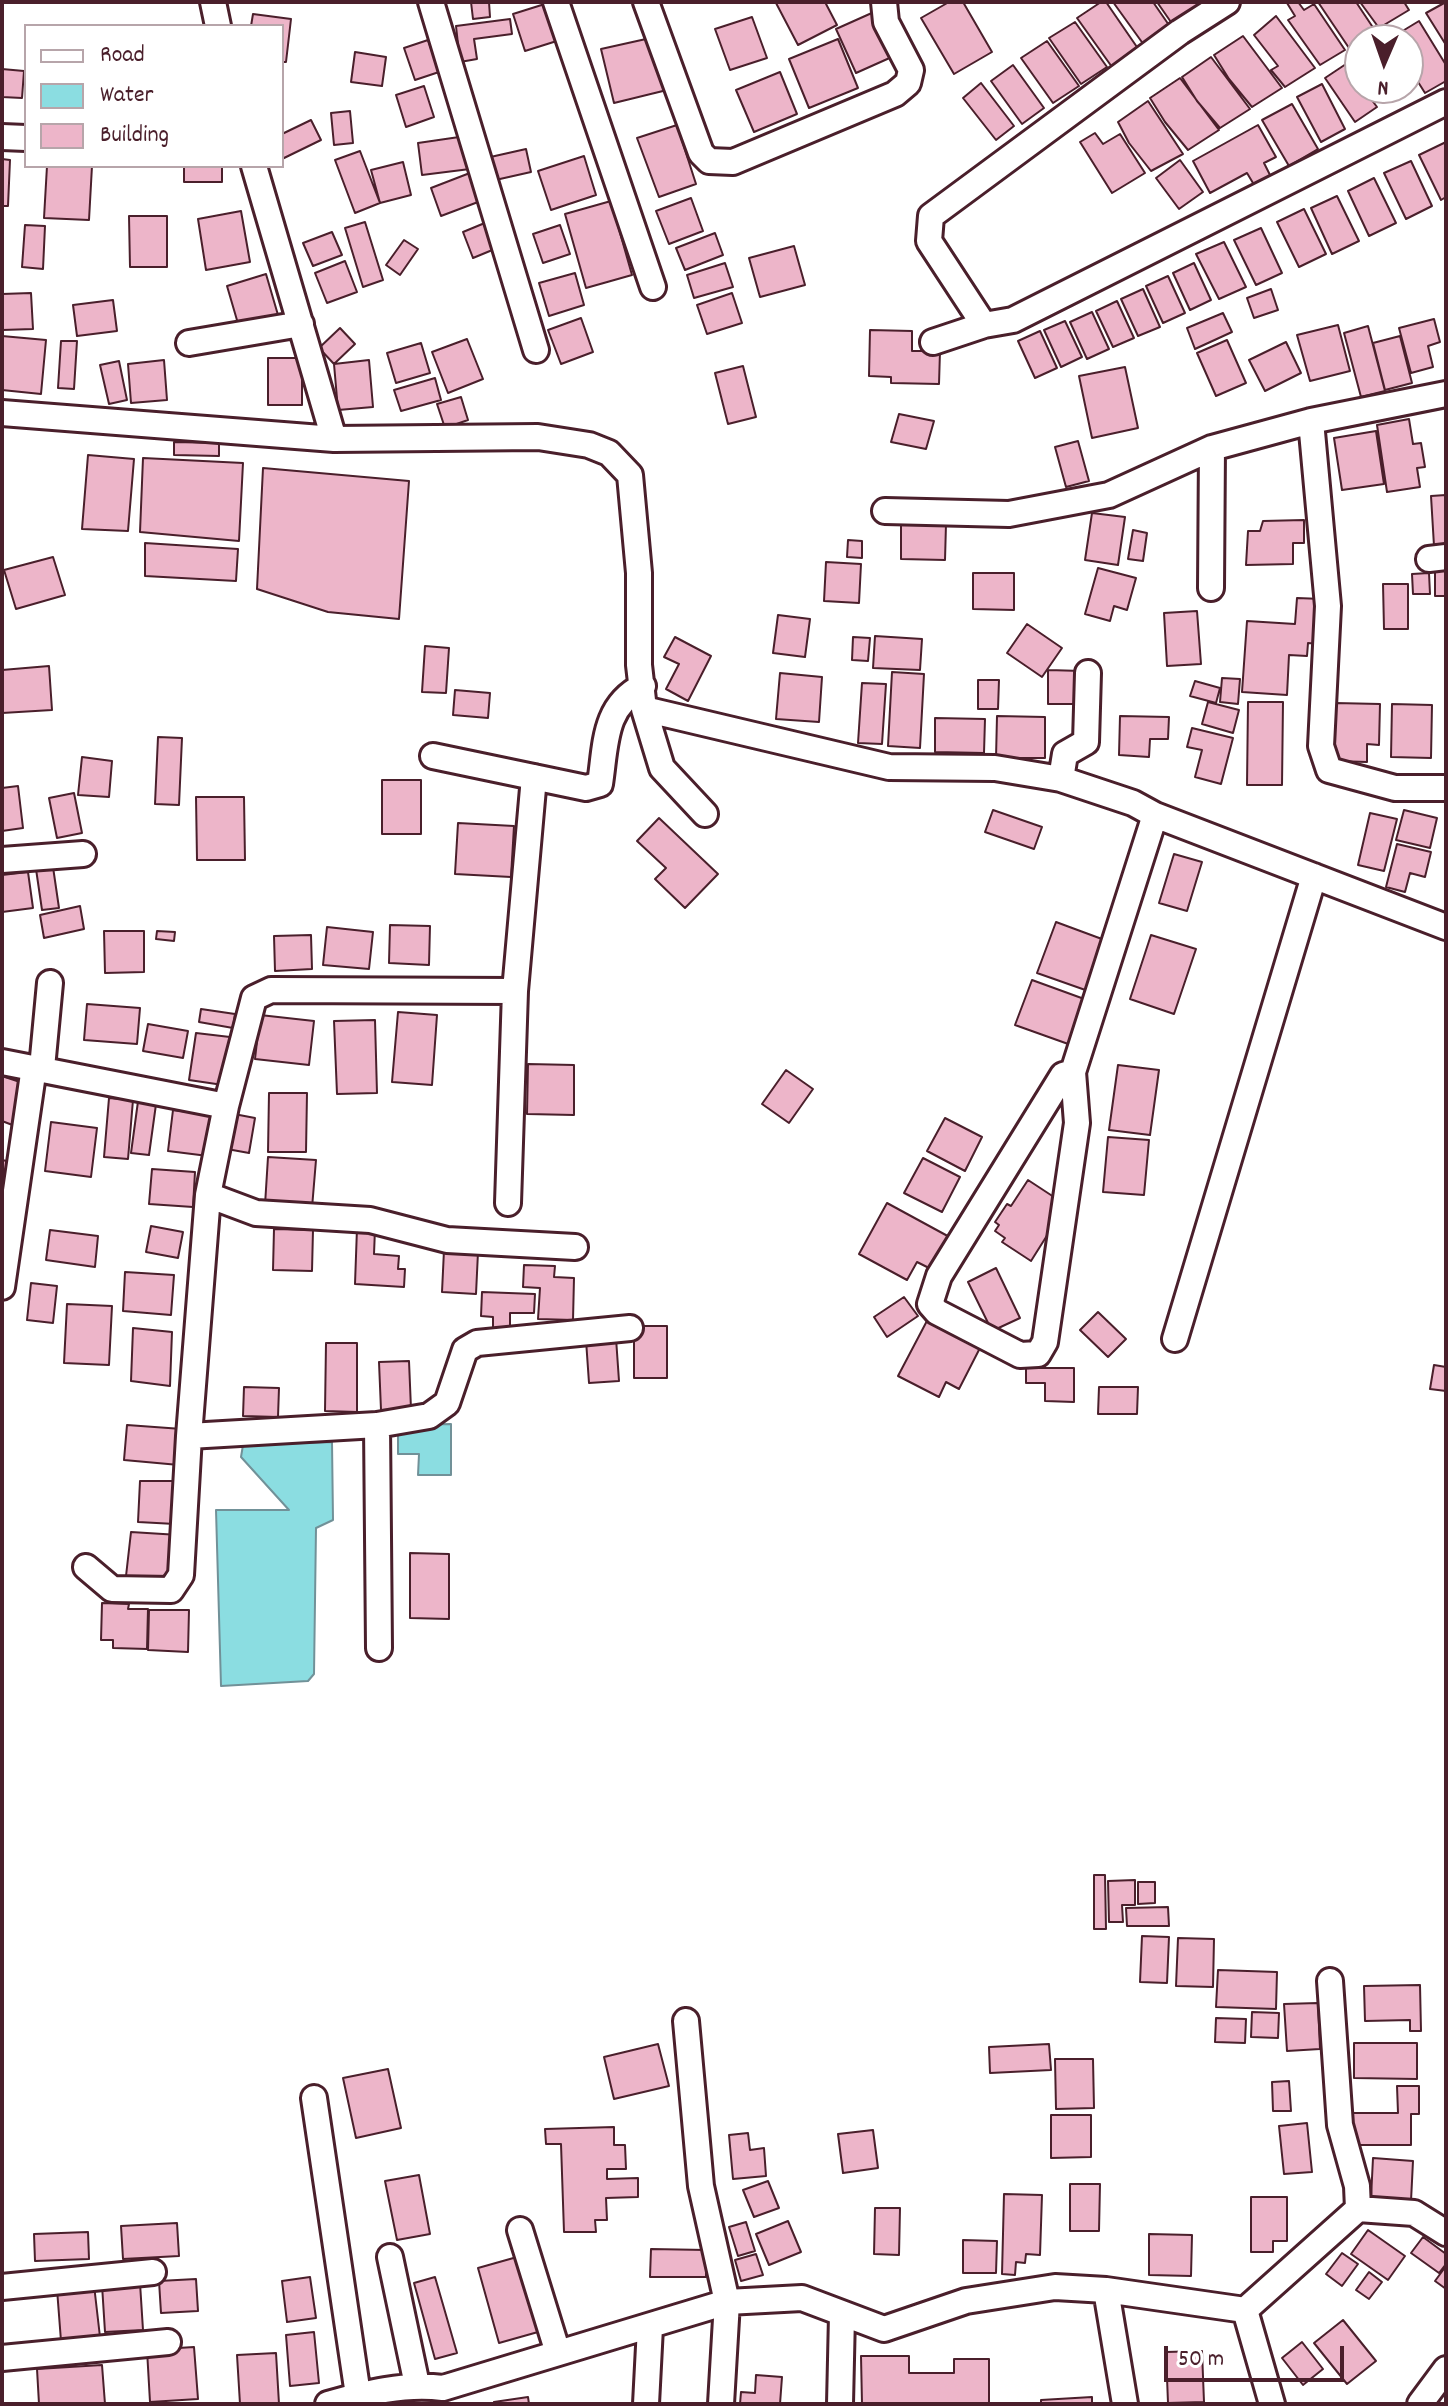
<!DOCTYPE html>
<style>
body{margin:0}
#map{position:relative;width:1448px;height:2406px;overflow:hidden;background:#fff;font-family:Dekko,sans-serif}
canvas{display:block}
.frame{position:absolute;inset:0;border:4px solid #4a1f2b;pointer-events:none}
.legend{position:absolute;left:24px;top:24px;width:260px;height:144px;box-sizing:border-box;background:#fff;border:2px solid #b7a5aa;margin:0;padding:10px 14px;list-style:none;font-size:24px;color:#4a1f2b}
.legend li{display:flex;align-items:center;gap:16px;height:40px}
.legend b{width:40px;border:2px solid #b7a5aa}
.north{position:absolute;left:1344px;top:24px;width:80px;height:80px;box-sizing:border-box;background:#fff;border:2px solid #b7a5aa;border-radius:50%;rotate:182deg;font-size:22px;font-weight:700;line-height:32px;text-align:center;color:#4a1f2b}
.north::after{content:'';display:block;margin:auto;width:28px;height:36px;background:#4a1f2b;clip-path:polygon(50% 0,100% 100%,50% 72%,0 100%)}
.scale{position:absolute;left:1164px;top:2346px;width:180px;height:36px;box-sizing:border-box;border:4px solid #4a1f2b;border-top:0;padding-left:10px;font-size:24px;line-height:28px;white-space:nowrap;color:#4a1f2b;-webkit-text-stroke:6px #fff;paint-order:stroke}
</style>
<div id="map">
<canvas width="1448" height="2406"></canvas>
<div class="frame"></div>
<ul class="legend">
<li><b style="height:10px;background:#fff"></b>Road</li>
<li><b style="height:22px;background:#8bdde1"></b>Water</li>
<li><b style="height:22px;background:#edb5c9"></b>Building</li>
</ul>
<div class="north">N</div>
<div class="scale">50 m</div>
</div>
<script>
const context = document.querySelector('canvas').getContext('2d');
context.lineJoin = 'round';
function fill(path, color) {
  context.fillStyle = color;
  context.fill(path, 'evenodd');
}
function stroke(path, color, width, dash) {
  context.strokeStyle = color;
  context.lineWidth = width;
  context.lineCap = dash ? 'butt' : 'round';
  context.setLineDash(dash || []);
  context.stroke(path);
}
const water = new Path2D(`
 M451,1424V1475H418L419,1454H398V1425Z
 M332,1442L333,1520L316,1528L314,1674L308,1681L221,1686L216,1510H289L241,1457L243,1445Z`);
fill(water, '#8bdde1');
stroke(water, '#719198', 2);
const building = new Path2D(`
 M471,2H489L490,17L473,19Z
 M825,2L837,25L798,45L776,3Z
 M949,2H963L992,52L954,74L921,18Z
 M1101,2H1106L1139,50L1112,67L1077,18Z
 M1113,2H1153L1171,28L1144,45Z
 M1157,2H1196L1200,9L1173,25Z
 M1289,2H1298L1304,10L1314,4L1345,50L1320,65L1288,20L1295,16L1287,3Z
 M1318,2H1356L1376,32L1349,48Z
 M1360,2H1404L1409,10L1379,28Z
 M1446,2V45L1426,13Z
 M548,3L560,40L525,51L513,14Z
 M874,12L894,56L856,73L836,29Z
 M253,14L291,19L286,62H282V26H251Z
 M1276,16L1315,68L1285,87L1271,70L1278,66L1254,35Z
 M752,17L767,58L730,70L715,29Z
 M510,19L512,34L474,39L477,59L460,62L456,26Z
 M1419,21L1446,65V81L1425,93L1408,66V40L1391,38Z
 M1075,22L1107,67L1081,84L1049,38Z
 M1243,36L1282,88L1252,107L1229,79L1214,55Z
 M655,37L667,90L614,103L601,49Z
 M838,39L858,88L809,108L789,59Z
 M428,40L439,72L415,80L404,48Z
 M1047,41L1079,86L1053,103L1021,58Z
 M355,52L386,57L382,86L351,82Z
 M1211,57L1250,109L1220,128L1197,101L1182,77Z
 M1346,64L1360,83V88H1363L1377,107L1355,122L1325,78Z
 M1013,65L1044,108L1022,124L991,81Z
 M2,69L24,71L22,98L2,97Z
 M780,72L797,114L754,132L736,90Z
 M1180,78L1219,130L1188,150L1165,122L1150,98Z
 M1408,79L1413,87L1390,100L1383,88H1408Z
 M981,83L1014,126L996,140L963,98Z
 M1322,84L1345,129L1321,142L1297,97Z
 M424,86L434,117L406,127L396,95Z
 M1148,101L1183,154L1151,171L1129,143L1118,122Z
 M1292,104L1318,149L1289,166L1262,120Z
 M350,111L353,143L334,145L331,113Z
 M311,120L321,140L282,159V134Z
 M677,125L696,184L659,197L637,138Z
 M1258,125L1276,157L1264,163L1272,179L1256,188L1247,173L1210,193L1193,161Z
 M1095,133L1103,144L1120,134L1145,173L1112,193L1080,142Z
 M466,136L470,169L422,175L418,143Z
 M1446,142V197L1441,200L1419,155Z
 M526,149L531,172L491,181L486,158Z
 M360,151L380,203L355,213L335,160Z
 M584,156L596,195L551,210L538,171Z
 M2,159L10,160L8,206H2Z
 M1180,160L1203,192L1179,209L1156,178Z
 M1411,161L1432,206L1406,219L1384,173Z
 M403,162L411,195L380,203L371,170Z
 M47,166H92L89,220L44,218Z
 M184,166H222V182H184Z
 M475,171L486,199L441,216L431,188Z
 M1374,178L1396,223L1369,236L1348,191Z
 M1337,196L1359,241L1332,254L1311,208Z
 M691,198L703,231L669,244L656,211Z
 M611,201L632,275L586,288L565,214Z
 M1304,209L1326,254L1299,267L1277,222Z
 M241,211L250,262L206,270L198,219Z
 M129,216H167V267H130Z
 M492,220L502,246L473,258L463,232Z
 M365,222L383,280L363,287L345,228Z
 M25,225L45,226L43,269L22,267Z
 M560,225L570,254L543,263L533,234Z
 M1261,228L1282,273L1256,285L1234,240Z
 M332,232L342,255L313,266L303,243Z
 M715,233L723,255L685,270L676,248Z
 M404,240L418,249L400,275L386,265Z
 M1224,242L1246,287L1219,299L1196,254Z
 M794,246L805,285L760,297L749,258Z
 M345,261L357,292L327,303L315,273Z
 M725,263L733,287L694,298L687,275Z
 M1194,263L1211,300L1190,310L1173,273Z
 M575,273L584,305L549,316L539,283Z
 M266,274L278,315L239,327L227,286Z
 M1168,276L1185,313L1163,323L1146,286Z
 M1143,289L1160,327L1138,336L1121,299Z
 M1271,289L1278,310L1254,318L1247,298Z
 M31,293L33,329L2,330V294Z
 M732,293L742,323L707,334L697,305Z
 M113,300L117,331L77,336L73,305Z
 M1117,301L1134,338L1113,347L1096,311Z
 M1092,312L1109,349L1087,359L1070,322Z
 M1223,313L1232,332L1195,349L1187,328Z
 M581,318L593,352L561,364L548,330Z
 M1434,319L1440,342L1428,346L1433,367L1411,373L1399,328Z
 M1065,321L1082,357L1061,367L1044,330Z
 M1338,325L1350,371L1310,381L1297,335Z
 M1368,326L1385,391L1361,397L1344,333Z
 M340,328L355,344L334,364L319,348Z
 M870,330L912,331V351H940L939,384L891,383V377L869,376Z
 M1040,331L1057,368L1035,378L1018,341Z
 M2,336L46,340L41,394L2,390Z
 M1400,336L1412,383L1385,390L1373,343Z
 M467,339L483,379L448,393L432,352Z
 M1227,340L1246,383L1216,396L1197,353Z
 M61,341H77L74,389L58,388Z
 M1286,342L1301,373L1265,391L1249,360Z
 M421,343L430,373L396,383L387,353Z
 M268,358H302V405H268Z
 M164,360L167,400L131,403L128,364Z
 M369,360L373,407L338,410L334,364Z
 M119,361L127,400L109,404L100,365Z
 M743,366L756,417L728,424L715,373Z
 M1125,367L1138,428L1092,438L1079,376Z
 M435,378L441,400L401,411L394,390Z
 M461,397L468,420L445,428L437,404Z
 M899,414L934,421L926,449L891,442Z
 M1409,419L1413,444L1421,443L1425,467L1417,468L1420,487L1387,492L1377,425Z
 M1376,431L1384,484L1342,490L1334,438Z
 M1078,441L1089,481L1066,487L1055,447Z
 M174,442L219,443V456L174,455Z
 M88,455L134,459L128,531L82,529Z
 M143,458L243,463L239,541L140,532Z
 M263,468L409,481L399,619L328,612L257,589Z
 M1446,495V545L1434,546L1431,496Z
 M1092,513L1125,517L1118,565L1085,560Z
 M1304,520V543H1293V564L1246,565L1248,531H1260L1263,521Z
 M901,522L946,524L945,560L901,559Z
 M1133,530L1147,533L1143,561L1128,559Z
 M848,540L862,541V558L847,557Z
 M145,543L238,549L236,581L145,576Z
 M53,557L65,595L16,609L4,570Z
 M826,562L861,564L859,603L824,601Z
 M1098,568L1136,578L1127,610L1114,606L1110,621L1085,614Z
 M1435,570H1446V596H1435Z
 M973,573H1014V610L973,609Z
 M1429,573L1430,594H1413L1412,574Z
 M1383,584H1408V629H1384Z
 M1297,598L1322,599L1319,644L1308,643L1307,656L1289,655L1287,695L1242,692L1247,621L1295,624Z
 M1197,611L1201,664L1167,666L1164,613Z
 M778,615L810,619L805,657L773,653Z
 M1027,624L1062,648L1042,677L1007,653Z
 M875,636L922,639L920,670L873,668Z
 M675,637L711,656L688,701L666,689L679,664L664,657Z
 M853,637L870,638L868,661L852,660Z
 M425,646L449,648L446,693L422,692Z
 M49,666L52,710L2,713V670Z
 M1048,670L1082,671V704H1048Z
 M892,672L924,674L920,748L888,746Z
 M780,673L822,677L819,722L776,719Z
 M1222,678L1240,679L1238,704L1220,702Z
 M978,680H999L998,709H978Z
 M1195,681L1220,688L1216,703L1190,696Z
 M862,683L886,684L882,744L858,743Z
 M455,690L490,693L488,718L453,715Z
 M1208,702L1239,710L1233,733L1202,724Z
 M1248,702H1283L1282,785H1247Z
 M1335,703L1380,704L1379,745L1367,744V762L1335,761Z
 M1392,704L1432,705L1431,758L1391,757Z
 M997,716L1045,717V758H996Z
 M1120,716L1169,717L1168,739H1150L1149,757L1119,755Z
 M935,718L985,719L984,753L935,752Z
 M1192,728L1233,738L1221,784L1195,777L1202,750L1187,747Z
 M158,737L182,738L179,805L155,804Z
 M82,757L112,761L109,797L78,795Z
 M382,780H421V834H382Z
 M18,786L23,828L2,831V788Z
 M74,793L82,833L57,838L49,798Z
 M196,797H244L245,860H197Z
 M993,810L1042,827L1034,849L985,832Z
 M1404,810L1437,818L1430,848L1396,840Z
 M1370,813L1397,819L1384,871L1358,865Z
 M659,818L718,874L685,908L655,879L666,868L637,841Z
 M458,823L514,826L511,877L455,874Z
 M1397,844L1431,852L1425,877L1410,873L1405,892L1386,887Z
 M1174,854L1202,862L1187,911L1159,903Z
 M53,867L59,908L42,910L36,869Z
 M28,872L33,908L2,912V875Z
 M80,906L84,929L44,938L40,915Z
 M1056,922L1110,942L1091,992L1037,973Z
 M390,925L430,926L429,965L389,963Z
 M327,927L373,932L369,969L323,965Z
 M104,931H144V972L105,973Z
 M157,931L175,932L174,941L156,939Z
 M311,935L312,969L275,971L274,936Z
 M1151,935L1196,949L1174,1014L1130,999Z
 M1032,980L1087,1000L1071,1045L1015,1025Z
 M87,1004L140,1008L137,1044L84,1040Z
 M201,1009L235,1014L233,1028L199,1022Z
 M398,1012L437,1015L432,1085L392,1082Z
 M260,1015L314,1021L309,1065L255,1059Z
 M375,1020L377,1093L337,1094L334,1021Z
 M148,1024L188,1031L183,1058L143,1051Z
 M196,1033L230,1037L223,1085L189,1080Z
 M528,1064L574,1065V1115L527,1114Z
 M1118,1065L1159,1070L1150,1135L1109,1130Z
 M786,1070L813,1089L789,1123L762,1104Z
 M2,1076L29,1085L15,1126L2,1121Z
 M269,1093H307L306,1152H268Z
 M139,1094L157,1097L149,1155L131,1153Z
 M109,1098L133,1100L128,1159L104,1157Z
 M173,1110L213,1115L208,1156L168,1151Z
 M234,1114L255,1118L249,1153L227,1149Z
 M945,1118L982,1137L965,1171L927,1151Z
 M51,1122L97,1128L91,1177L45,1171Z
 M1108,1137L1149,1140L1144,1195L1103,1192Z
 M268,1157L316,1160L312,1208L265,1205Z
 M923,1158L960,1177L942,1212L904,1193Z
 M2,1160L16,1163L2,1217Z
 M152,1169L195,1172L193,1207L149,1204Z
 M1028,1180L1060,1201L1051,1214L1058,1218L1031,1261L1002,1242L1005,1238L995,1231L999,1225L995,1222L1007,1204L1011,1206Z
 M887,1203L955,1240L937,1272L917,1262L907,1280L859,1254Z
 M151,1226L183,1232L178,1258L146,1252Z
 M357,1228L375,1229L374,1254L399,1256L398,1269H405L404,1287L355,1284Z
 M274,1229L313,1230L312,1271L273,1270Z
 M50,1230L98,1236L95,1267L46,1260Z
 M444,1250L478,1252L476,1294L442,1292Z
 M524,1265L555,1266L554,1277L574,1278L573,1320L538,1319L540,1288L523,1287Z
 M996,1268L1020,1318L992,1331L968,1282Z
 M125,1272L174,1275L171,1315L123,1311Z
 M31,1283L57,1286L53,1323L27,1320Z
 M482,1292L535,1294L534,1313H510V1329H493V1317L481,1316Z
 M904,1297L918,1316L887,1337L874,1317Z
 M67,1304L112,1306L109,1365L64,1363Z
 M1098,1312L1126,1339L1108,1357L1080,1330Z
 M929,1317L982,1344L959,1389L946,1382L939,1397L898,1376Z
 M634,1326H667V1378H634Z
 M133,1328L172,1332L170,1386L131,1381Z
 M616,1338L619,1381L589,1383L586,1340Z
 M326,1343H357V1412L325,1411Z
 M409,1361L411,1409L381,1410L379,1362Z
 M1434,1365L1446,1367V1391L1430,1389Z
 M1026,1368H1074V1402L1045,1401V1383H1026Z
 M244,1387L279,1388L278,1417L243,1416Z
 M1099,1387H1138L1137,1414H1098Z
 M127,1425L182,1429L179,1465L124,1460Z
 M140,1481H178L175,1524L138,1522Z
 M131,1532L179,1535L172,1582L126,1576Z
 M410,1553L449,1554V1619L410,1618Z
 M102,1603L129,1604L128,1609H148L147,1649L113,1648V1640H101Z
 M149,1610H189L188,1652L148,1650Z
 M1094,1875H1105L1106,1929H1094Z
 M1135,1880V1905H1122L1123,1922H1109L1108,1881Z
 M1138,1882H1155V1903L1138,1904Z
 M1168,1907L1169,1926H1127L1126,1908Z
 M1142,1936L1169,1937L1167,1983L1140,1982Z
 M1178,1938L1214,1939L1213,1987L1176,1986Z
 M1218,1970L1277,1972L1276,2009L1216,2007Z
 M1420,1985L1421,2031H1410V2020L1365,2021L1364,1986Z
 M1318,2003L1320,2049L1287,2051L1284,2004Z
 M1252,2012L1279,2013L1278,2038L1251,2037Z
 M1216,2018L1246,2019L1245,2043L1215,2042Z
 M1354,2043H1417V2079L1354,2078Z
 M658,2044L669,2086L614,2099L604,2057Z
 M1049,2044L1051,2070L990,2073L989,2047Z
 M1055,2059H1093L1094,2108L1056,2109Z
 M388,2069L401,2128L356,2138L343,2078Z
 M1289,2081L1291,2111H1273L1272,2082Z
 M1397,2086H1419V2114H1411V2145H1350V2113H1398Z
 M1051,2115H1091V2157L1051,2158Z
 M1307,2123L1312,2172L1284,2174L1279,2126Z
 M614,2127V2145H625L626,2169H607V2179L638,2178V2197L606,2198L607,2220H595L596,2232H564L561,2144H546L545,2129Z
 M873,2130L878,2168L843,2173L838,2134Z
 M748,2133L750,2150L764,2148L766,2176L733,2179L729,2135Z
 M1373,2158L1413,2161L1411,2201L1371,2198Z
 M419,2175L430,2234L397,2240L385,2181Z
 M768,2181L779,2208L754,2217L743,2190Z
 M1070,2184H1100L1099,2231H1070Z
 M1004,2194L1042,2195L1040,2255L1026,2254L1025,2263L1016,2262L1015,2275L1002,2274Z
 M1251,2197H1287V2241H1273V2252H1251Z
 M875,2208H900L899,2255L874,2254Z
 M788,2221L801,2252L769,2265L756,2234Z
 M746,2222L755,2251L738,2256L729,2227Z
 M177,2223L179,2256L123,2259L121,2226Z
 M1368,2230L1405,2256L1388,2280L1351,2254Z
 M88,2232L89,2259L35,2261L34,2234Z
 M1149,2234L1192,2235L1191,2276L1149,2275Z
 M1423,2237L1446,2254V2264L1439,2273L1411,2253Z
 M963,2240L997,2241L996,2273H963Z
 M651,2249L706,2250V2277H650Z
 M1342,2253L1358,2264L1342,2286L1326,2274Z
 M756,2254L763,2275L741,2281L735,2260Z
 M517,2257L538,2332L499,2343L478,2268Z
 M1446,2266V2289L1435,2281Z
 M1369,2272L1382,2282L1369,2299L1356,2290Z
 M310,2277L316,2318L287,2322L282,2281Z
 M435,2277L457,2353L435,2359L414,2283Z
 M196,2279L198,2311L161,2313L159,2281Z
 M140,2283L143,2330L105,2332L102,2285Z
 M94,2285L100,2337L61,2341L57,2289Z
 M1343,2320L1376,2361L1347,2384L1314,2343Z
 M314,2332L319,2383L290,2386L286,2335Z
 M1302,2342L1323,2369L1303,2385L1282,2358Z
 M194,2347L198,2399L150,2402L147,2350Z
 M1202,2351L1204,2402L1168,2403L1166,2352Z
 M276,2353L279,2404H240L237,2355Z
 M861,2356H909V2373H954V2359H989V2404H862Z
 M102,2365L105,2404H39L37,2369Z
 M756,2375L782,2377L780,2404H740L741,2392L755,2393Z
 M528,2397L529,2404H495L494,2402Z
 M1092,2397V2404H1041V2400Z`);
fill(building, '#edb5c9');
stroke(building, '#4a1f2b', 2);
const minor = new Path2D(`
 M213,2L218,26
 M431,2L536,350
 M556,2L653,287
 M646,2L701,153L709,161L733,162L895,94L908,83L911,70L886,22L884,2
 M2,137L26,138
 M254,166L334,439
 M984,325L929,241L931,216L1180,32L1227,2
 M933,342L984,325L1013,320L1446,102
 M189,343L301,324
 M2,413L334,439L538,437L589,445L609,453L630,475L639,573V665L644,709L662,768L705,814
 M1311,421L1328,606L1321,746L1329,770L1395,788H1446
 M885,511L1009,514L1109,495L1212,448L1311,421L1446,394
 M1429,559L1446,557
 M1211,588L1212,448
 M644,709L889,767L995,768L1061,779L1133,803L1155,815L1446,927
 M433,756L586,788L600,784C606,745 603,706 643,686
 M1061,779L1065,754L1086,742L1088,673
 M2,860L83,854
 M2,1062L226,1106
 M42,1068L50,983
 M1073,1072L1063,1075L939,1276L930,1304L937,1312L1020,1355L1038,1354L1045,1342L1077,1123L1073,1072L1155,815
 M208,1195L256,1213L370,1220L447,1240L575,1247
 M508,1203L515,991L534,777
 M2,1287L34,1067
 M1175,1339L1314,876
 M377,1425L379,1648
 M189,1436L377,1425L429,1416L447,1403L465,1350L477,1343L630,1328
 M86,1567L112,1589L171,1590L181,1575L189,1436L208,1195L226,1106L254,998L271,990L515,991
 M1330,1981L1340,2125L1357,2186L1358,2209
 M686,2021L701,2186L727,2302L721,2404
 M314,2098L358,2395
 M520,2230L558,2353
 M390,2257L417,2385
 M2,2287L153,2272
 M1106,2290L1125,2404
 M1245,2310L1272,2404
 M2,2358L168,2342
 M328,2404C366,2393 404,2383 443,2388L727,2302L802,2298L884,2329L966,2301L1055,2287L1106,2290L1245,2310L1358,2209L1414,2213L1446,2233
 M646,2404L650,2327
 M840,2404L842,2315
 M1420,2404L1446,2369`);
stroke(minor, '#4a1f2b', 30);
stroke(minor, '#fff', 24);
</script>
